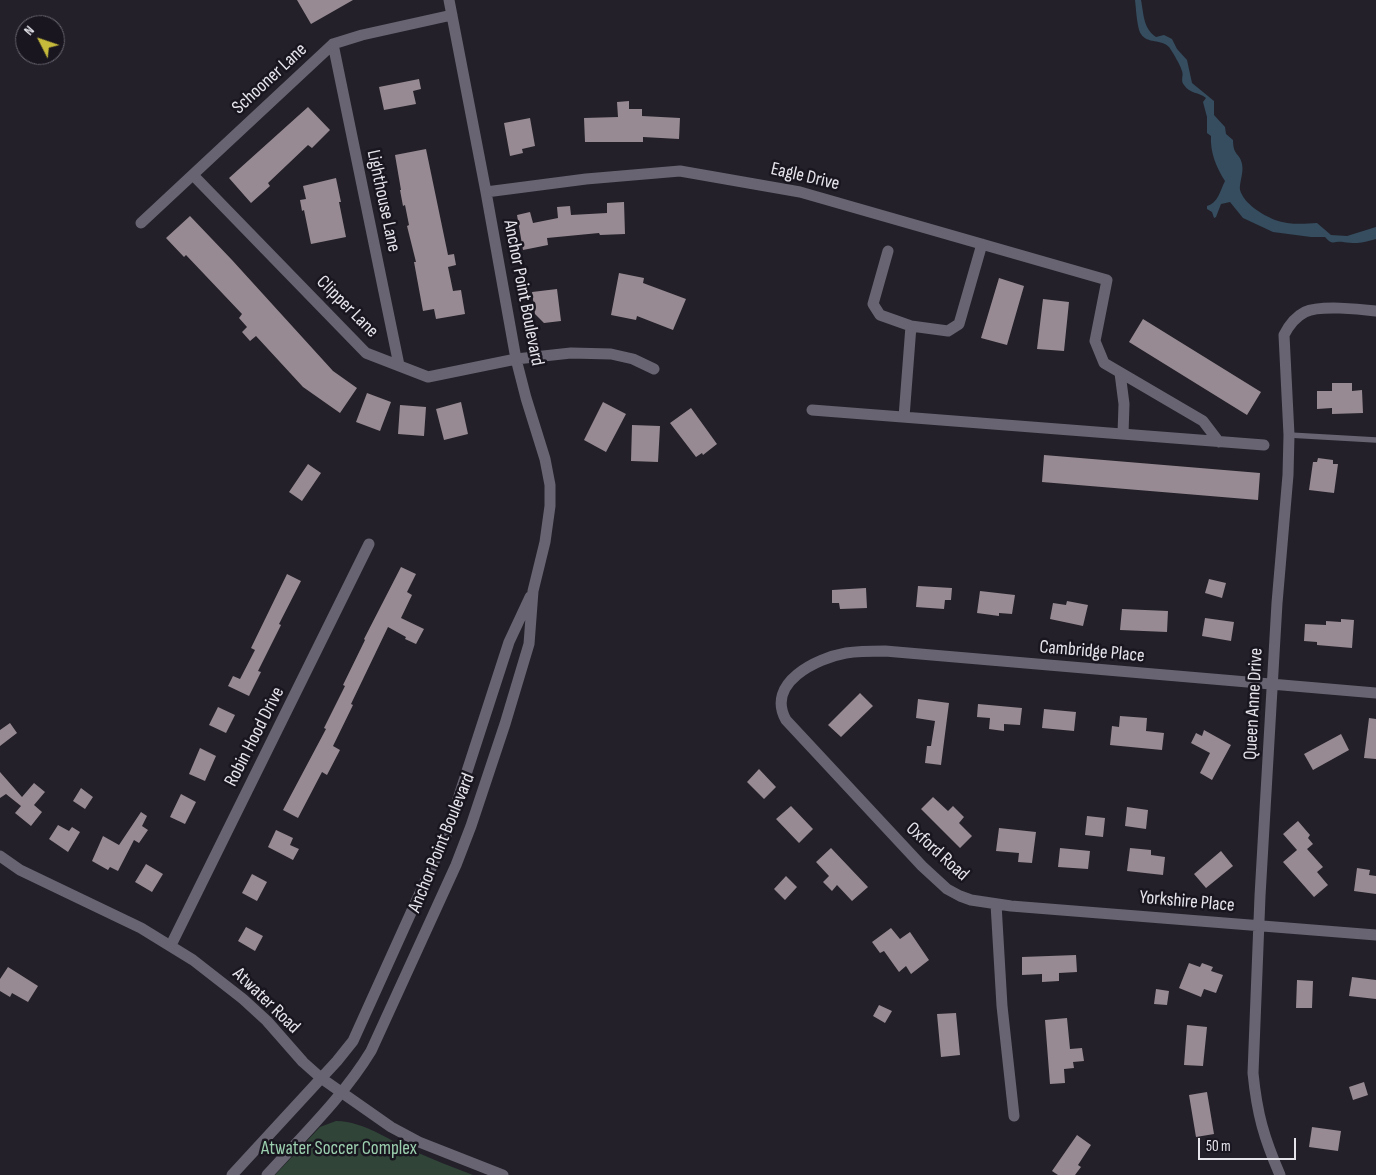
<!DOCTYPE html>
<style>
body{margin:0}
#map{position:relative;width:1376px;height:1175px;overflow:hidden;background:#23202a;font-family:"Sofia Sans Condensed",sans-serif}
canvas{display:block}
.north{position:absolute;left:15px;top:15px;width:50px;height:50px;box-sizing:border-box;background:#191620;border:1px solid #6b6871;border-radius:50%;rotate:311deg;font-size:14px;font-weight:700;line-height:20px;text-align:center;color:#e6e4eb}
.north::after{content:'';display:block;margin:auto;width:18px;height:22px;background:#c7bb3b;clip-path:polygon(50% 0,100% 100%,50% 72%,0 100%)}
.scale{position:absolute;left:1198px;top:1138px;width:98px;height:22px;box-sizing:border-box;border:2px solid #e6e4eb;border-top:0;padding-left:6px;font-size:15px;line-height:18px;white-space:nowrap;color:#e6e4eb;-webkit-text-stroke:4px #191620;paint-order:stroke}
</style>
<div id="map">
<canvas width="1376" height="1175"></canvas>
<div class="north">N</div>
<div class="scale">50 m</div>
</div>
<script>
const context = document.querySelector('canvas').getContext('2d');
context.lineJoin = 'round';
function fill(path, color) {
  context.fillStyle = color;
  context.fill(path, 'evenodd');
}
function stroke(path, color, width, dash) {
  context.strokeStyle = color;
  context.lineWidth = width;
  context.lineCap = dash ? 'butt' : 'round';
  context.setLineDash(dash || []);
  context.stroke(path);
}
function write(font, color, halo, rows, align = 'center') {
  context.font = font + ' "Sofia Sans Condensed",sans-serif';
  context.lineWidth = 5;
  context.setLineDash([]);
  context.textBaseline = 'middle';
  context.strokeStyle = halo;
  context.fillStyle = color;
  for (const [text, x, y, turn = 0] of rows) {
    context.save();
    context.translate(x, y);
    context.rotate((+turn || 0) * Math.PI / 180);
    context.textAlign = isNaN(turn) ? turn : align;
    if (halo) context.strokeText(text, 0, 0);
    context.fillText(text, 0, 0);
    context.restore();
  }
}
fill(new Path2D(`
 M336,1121C366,1122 386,1139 411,1150C432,1159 452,1167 473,1175H275L320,1127Z`), '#304538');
fill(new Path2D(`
 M1135,0H1141C1144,15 1143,28 1156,37L1164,35L1172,39L1177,49L1187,60L1192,83L1214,101V115L1225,127L1226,134L1233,140C1233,156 1240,153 1242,164C1244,173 1239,183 1240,190C1244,204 1263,215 1275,220C1288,225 1304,224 1317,223L1331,235L1347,236L1376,227V239C1361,243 1358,244 1343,242C1333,241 1333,246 1325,237H1311L1273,232L1243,218L1230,202L1221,204L1216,217L1214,218L1212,212L1207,209V206C1218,203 1220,191 1225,181C1216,167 1210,152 1211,136L1207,133V117L1203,102L1206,98C1199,92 1190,94 1184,85C1180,80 1184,76 1182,71C1181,66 1172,51 1169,47C1162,39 1147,44 1141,34C1137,28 1136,8 1135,0Z`), '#354d5e');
fill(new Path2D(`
 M297,0H353L311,24Z
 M419,79L421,89L413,91L416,104L384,110L379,87Z
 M629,101V109H642V116L680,118L679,139L643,137V142H585L584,118L618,117L617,102Z
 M308,107L330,130L312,148L308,145L268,183L270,186L251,203L229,178Z
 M530,118L535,146L522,149L523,153L510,156L504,123Z
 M426,149L448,255L454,254L456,265L448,267L453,291L461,290L465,314L436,319L434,309L423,311L414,262H416L407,226L409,225L405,205L403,206L400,190H401L395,155Z
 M336,178L341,202H339L346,237L311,244L304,210L302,211L300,200L306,199L303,186Z
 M624,202L625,234L600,235L599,233L547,238L548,245L523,250L517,215L530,212L533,223L558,218L557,207L570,206L571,215L607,213V203Z
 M190,216L232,260L333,371L357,388L340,413L303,387L256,336L250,341L242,332L247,327L239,318L242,314L186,255L184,257L166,238Z
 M619,273L644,278L643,283L686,299L673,330L637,316L636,320L611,315Z
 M999,278L1024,286L1007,345L981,338Z
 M557,289L561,321L544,323L535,314L532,292Z
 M1043,299L1069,302L1064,351L1037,349Z
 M1143,319L1261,392L1247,415L1129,342Z
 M1332,383H1352V391L1362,390L1363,413L1332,414V408L1317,409V391H1332Z
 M367,393L391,402L380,431L356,422Z
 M461,402L468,434L444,440L436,409Z
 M603,402L626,414L606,452L584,440Z
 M400,405L426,407L424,436L398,434Z
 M691,408L717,444L703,455L702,453L696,457L670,423Z
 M632,425L660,426L658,462L631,461Z
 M1044,455L1260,473L1258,500L1042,482Z
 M1318,458L1333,460V464H1338L1334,493L1309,490L1313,462H1317Z
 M308,464L321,473L302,501L289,492Z
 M401,567L416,574L407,592L412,595L401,618L424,629L416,644L405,639L406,637L388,627L351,704L353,705L333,746L340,750L327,775L322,772L298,818L283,810L326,729L324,728L345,686L343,685L365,640L364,639Z
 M287,574L301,581L279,624L281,625L258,671L261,672L249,696L228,686L233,676L240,679L255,650L251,648Z
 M1209,579L1226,583L1222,598L1205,593Z
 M918,586L952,588L951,600H945L944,609L916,607Z
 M866,588L867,608L840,609L839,603H832V590Z
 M980,591L1015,595L1012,614L999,613V616L977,613Z
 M1067,601L1088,605L1083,626L1050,619L1053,603L1066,605Z
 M1122,609L1168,611L1167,632L1120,630Z
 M1205,618L1234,622L1231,641L1202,636Z
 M1341,619L1354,620L1352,648L1317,645V642L1304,641L1305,624L1326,625V621L1341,622Z
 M860,693L873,706L841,737L828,725Z
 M918,699L949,703L941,765L925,763L927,746H931L935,721L916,718Z
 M978,704L1022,708L1020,725L1004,724V731L989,729L990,718L977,717Z
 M218,707L235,715L226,733L209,725Z
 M1044,709L1076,712L1074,731L1042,728Z
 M1120,716L1147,718L1146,731L1164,733L1162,750L1110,745L1112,726L1119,727Z
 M1369,718L1376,719V759L1364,758Z
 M10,723L17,733L0,746V730Z
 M1204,730L1231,745L1212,780L1200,773L1210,753L1191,743L1196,733L1202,736Z
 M1341,734L1349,750L1313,770L1304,754Z
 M200,748L216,756L205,781L189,774Z
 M759,769L776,787L764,799L747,782Z
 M0,772L22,797L34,783L45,792L34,805L42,812L31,826L15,813L21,806L6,794L0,798Z
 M81,788L93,797L85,809L73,801Z
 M181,794L196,802L185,824L170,817Z
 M933,797L948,811L953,806L964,817L959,823L972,836L960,848L921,809Z
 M791,806L813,829L799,843L776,819Z
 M1127,807L1148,810L1146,829L1125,826Z
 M141,812L147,816L142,826L148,830L139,843L134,840L118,871L110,867L108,870L92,861L103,836L119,845Z
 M1087,816L1105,818L1103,837L1085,835Z
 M1298,821L1310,835L1308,838L1313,844L1307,849L1323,867L1317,872L1328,885L1314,897L1283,862L1297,850L1283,834Z
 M58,825L69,831L72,827L80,832L68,852L49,839Z
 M999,828L1036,832L1032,863L1018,862L1019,853L996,851Z
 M276,830L293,838L290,845L299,849L293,860L268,847Z
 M831,848L868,887L852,901L837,885L832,891L823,882L829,876L816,862Z
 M1060,848L1090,851L1088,869L1058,867Z
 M1130,848L1151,850V855L1165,857L1163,875L1127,871Z
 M1221,851L1233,866L1206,888L1194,874Z
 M146,864L163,874L152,892L135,882Z
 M1357,868L1370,870L1369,875L1376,876V894L1354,891Z
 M252,874L267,882L257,901L242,893Z
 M786,876L797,887L785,900L774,889Z
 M246,927L263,936L255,951L238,941Z
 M891,928L900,939L910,932L929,960L911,974L906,966L899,972L884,951L880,953L872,942Z
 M1076,955L1077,972L1059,973V981L1042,982V974L1022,975V957Z
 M1189,963L1200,967L1202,963L1213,967L1211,971L1223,975L1216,993L1204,989L1201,997L1179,988Z
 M8,967L38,986L28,1002L12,993L10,997L0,991V979Z
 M1352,977L1376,980V999L1349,996Z
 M1297,980L1313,981L1312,1008H1296Z
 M1156,989L1169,991L1167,1005L1154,1004Z
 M879,1005L892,1011L885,1023L873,1016Z
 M956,1013L960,1055L941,1057L937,1014Z
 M1067,1018L1070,1049L1082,1048L1084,1061L1073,1062L1074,1068L1064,1069L1065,1083L1050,1084L1045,1020Z
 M1187,1025L1207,1027L1203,1066L1184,1065Z
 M1364,1082L1368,1095L1353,1100L1349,1087Z
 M1207,1092L1214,1134L1196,1137L1189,1095Z
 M1312,1127L1341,1131L1338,1151L1309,1147Z
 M1077,1135L1091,1145L1078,1165L1081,1167L1075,1175H1058L1052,1171Z`), '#978a92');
stroke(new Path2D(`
 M1289,435L1376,440`), '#686471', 5.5);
stroke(new Path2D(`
 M333,44L399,365
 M193,175L366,353L428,377L516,359L571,353L611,354L633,359L654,369
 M486,192L586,179L680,171L800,192L1107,280L1095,341L1104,363L1203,421L1219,442
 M141,223L333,44L362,35L452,15
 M888,251L873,304L880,315L911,326L948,331L959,324L982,244
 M1120,373L1124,404L1123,434
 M812,410L1264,445
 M904,417L911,326
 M1376,693L885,651C872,651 859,651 846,653C817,658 765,683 786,720L922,866L947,889L960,896L971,900L1011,906L1376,935
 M0,856L20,870L141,928L193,960L243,999L267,1021L303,1062L321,1078L391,1127L419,1142L503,1175
 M996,904L1002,1006L1014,1116
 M171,945L369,544
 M232,1175L337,1061L353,1041L447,833L509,642L530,597
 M267,1175C303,1135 343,1097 371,1051L456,865L471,826L505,724L529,644L533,591L545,542L550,506V485L545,459L526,398L516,359L486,192L449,0
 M1280,1175C1264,1138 1257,1114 1253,1073L1260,896L1277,603L1288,475L1289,435L1284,335C1289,325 1295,317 1305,312C1319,305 1360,309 1376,311`), '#686471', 11);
write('19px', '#e6e4eb', '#191620', [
 ["Schooner Lane",270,79,-43],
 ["Eagle Drive",805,177,13],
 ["Lighthouse Lane",383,201,78],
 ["Anchor Point Boulevard",523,293,79],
 ["Clipper Lane",347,307,45],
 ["Cambridge Place",1092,652,5],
 ["Queen Anne Drive",1254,704,-87],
 ["Robin Hood Drive",255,737,-63],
 ["Anchor Point Boulevard",442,843,-68],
 ["Oxford Road",937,852,42],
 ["Yorkshire Place",1187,902,5],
 ["Atwater Road",266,1001,44]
]);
write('19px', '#9bcfae', '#191620', [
 ["Atwater Soccer Complex",339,1149]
]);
</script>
